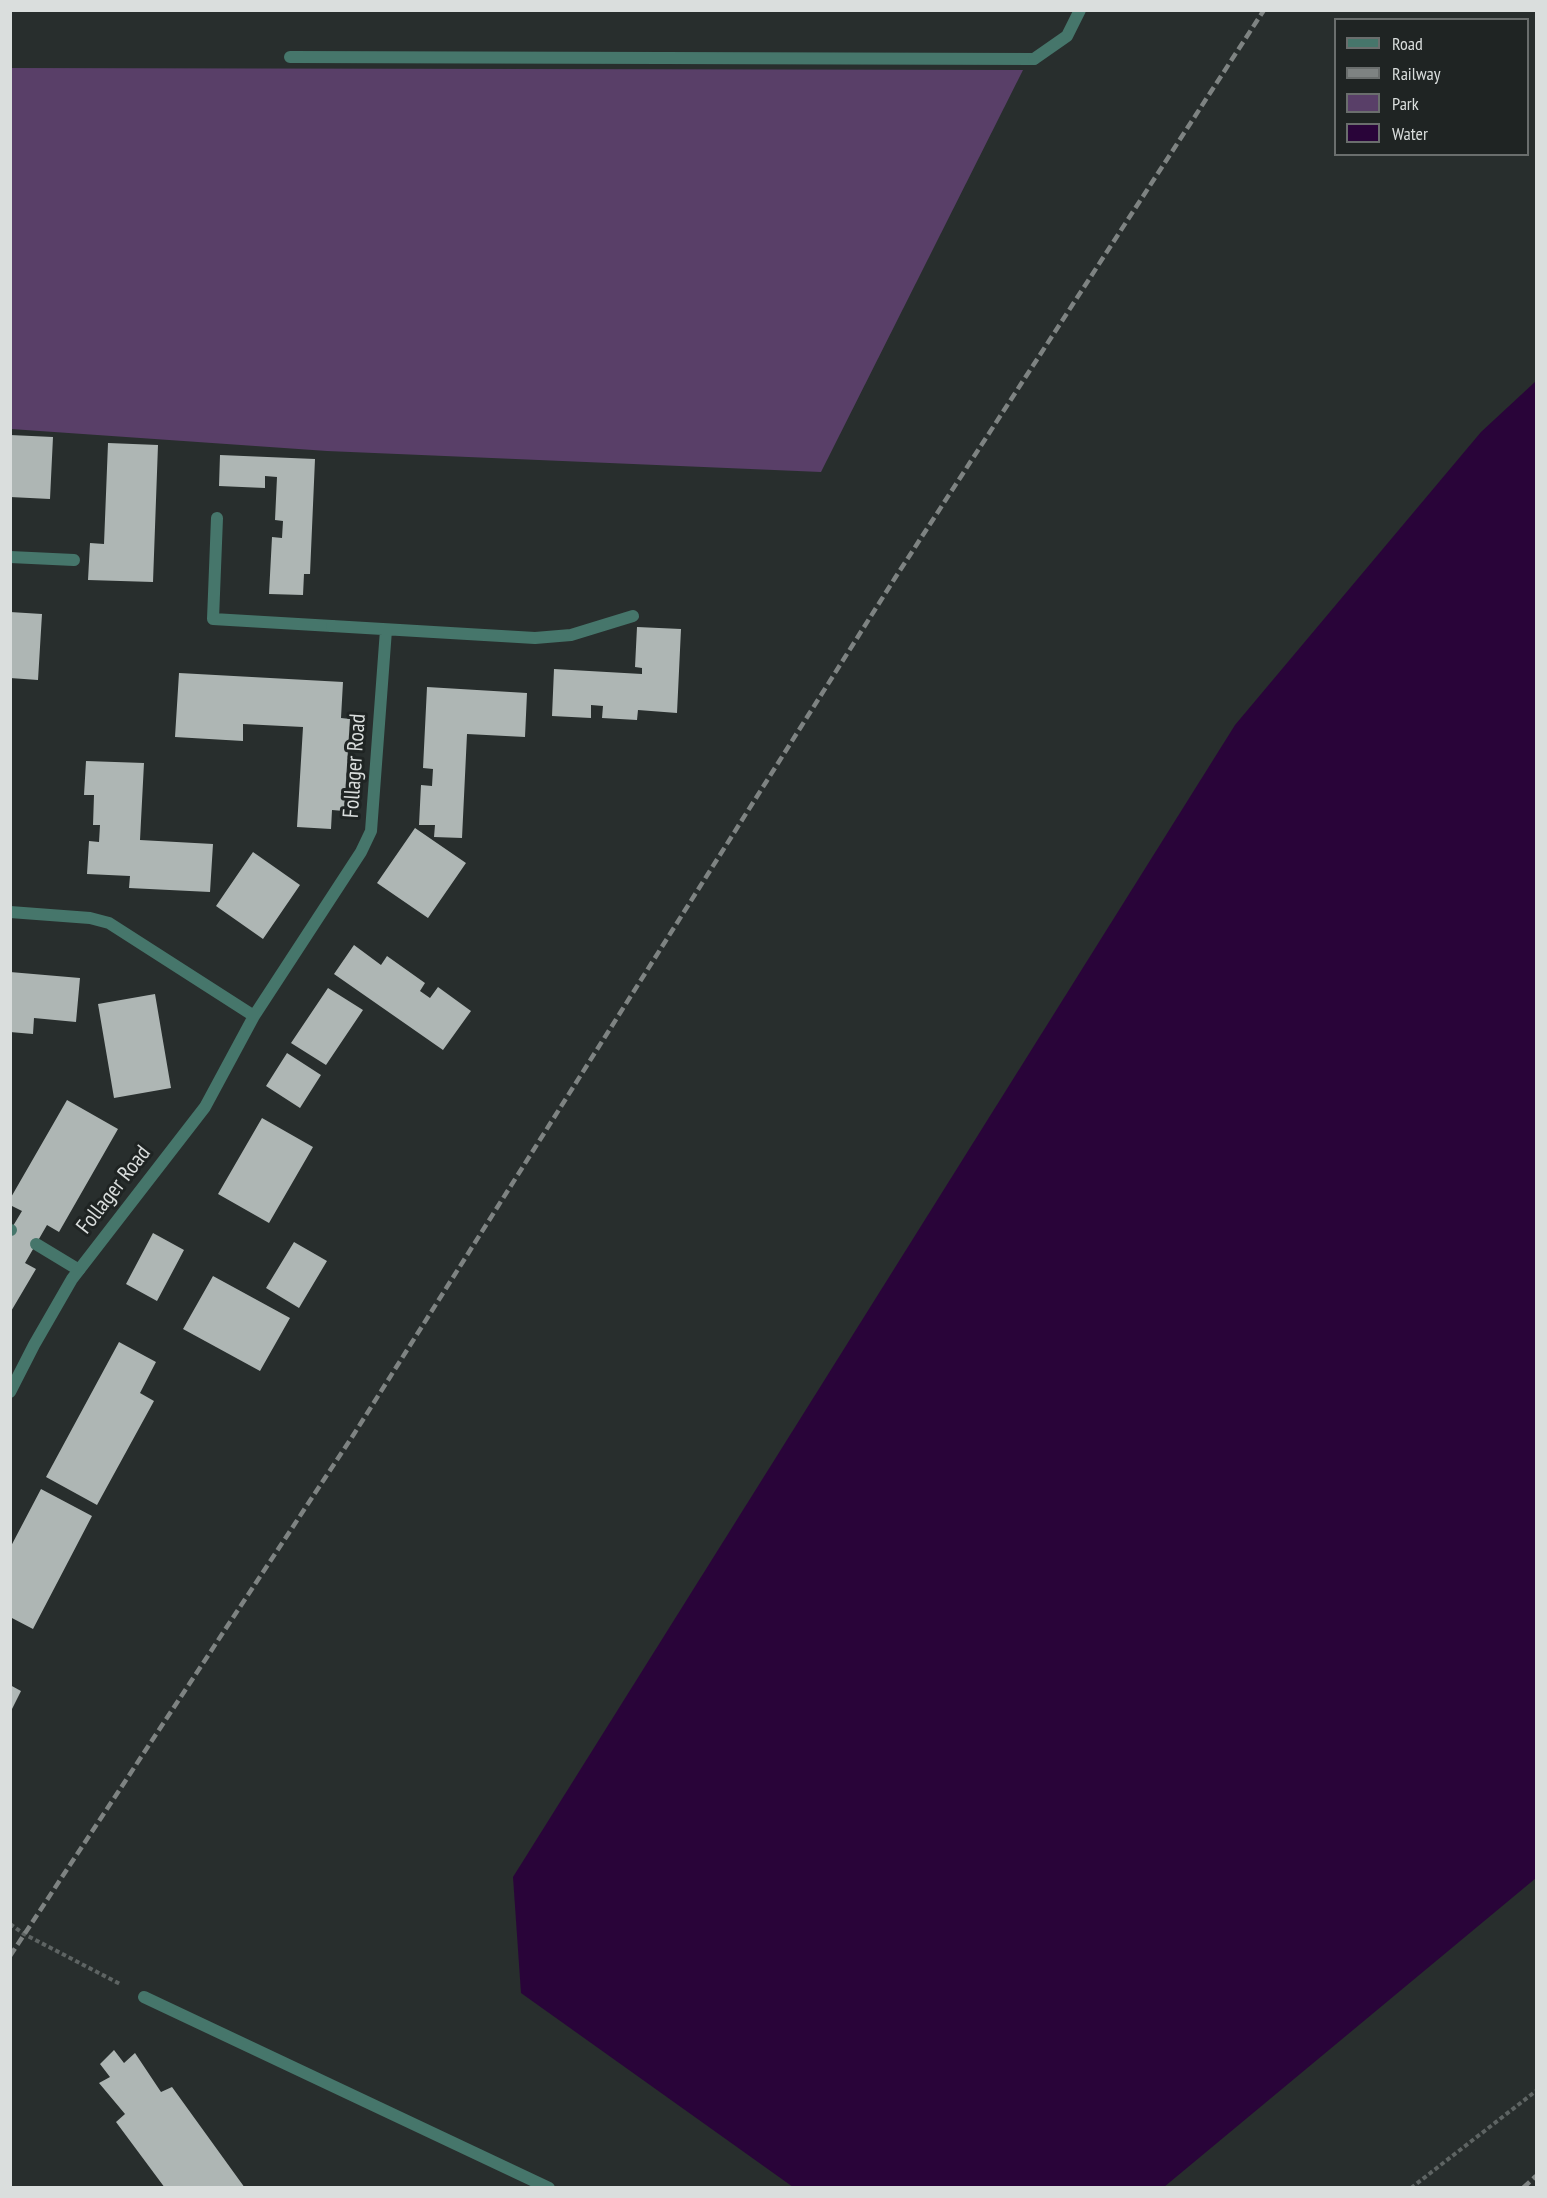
<!DOCTYPE html>
<style>
body{margin:0}
#map{position:relative;width:1547px;height:2198px;overflow:hidden;background:#282e2d;font-family:"PT Sans Narrow",sans-serif}
canvas{display:block}
.frame{position:absolute;inset:0;border:12px solid #dadedd;pointer-events:none}
.legend{position:absolute;left:1334px;top:18px;width:195px;height:138px;box-sizing:border-box;background:#1f2423;border:2px solid #6a6e6d;margin:0;padding:8px 10px;list-style:none;font-size:18px;color:#dadedd}
.legend li{display:flex;align-items:center;gap:12px;height:30px}
.legend b{width:30px;border:2px solid #6a6e6d}
</style>
<div id="map">
<canvas width="1547" height="2198"></canvas>
<div class="frame"></div>
<ul class="legend">
<li><b style="height:8px;background:#46766b"></b>Road</li>
<li><b style="height:8px;background:#7e8382"></b>Railway</li>
<li><b style="height:16px;background:#593f68"></b>Park</li>
<li><b style="height:16px;background:#290439"></b>Water</li>
</ul>
</div>
<script>
const context = document.querySelector('canvas').getContext('2d');
context.lineJoin = 'round';
function fill(path, color) {
  context.fillStyle = color;
  context.fill(path, 'evenodd');
}
function stroke(path, color, width, dash) {
  context.strokeStyle = color;
  context.lineWidth = width;
  context.lineCap = dash ? 'butt' : 'round';
  context.setLineDash(dash || []);
  context.stroke(path);
}
function write(font, color, halo, rows, align = 'center') {
  context.font = font + ' "PT Sans Narrow",sans-serif';
  context.lineWidth = 6;
  context.setLineDash([]);
  context.textBaseline = 'middle';
  context.strokeStyle = halo;
  context.fillStyle = color;
  for (const [text, x, y, turn = 0] of rows) {
    context.save();
    context.translate(x, y);
    context.rotate((+turn || 0) * Math.PI / 180);
    context.textAlign = isNaN(turn) ? turn : align;
    if (halo) context.strokeText(text, 0, 0);
    context.fillText(text, 0, 0);
    context.restore();
  }
}
fill(new Path2D(`
 M10,68H11L1023,70L821,472L327,451L11,429Z`), '#593f68');
fill(new Path2D(`
 M1536,381V1878L1164,2187H793L521,1993L513,1877L1235,725L1481,432Z`), '#290439');
fill(new Path2D(`
 M10,435L53,437L50,499L10,497Z
 M108,443L158,445L153,582L88,580L90,543L104,544Z
 M220,455L315,459L310,574H304L303,595L269,594L272,537L282,538L283,521L275,520L277,477L265,476V488L219,486Z
 M10,612L42,614L38,680L10,678Z
 M637,627L681,629L677,713L638,710L637,720L602,718L603,706L591,705V718L552,716L554,669L642,674V668L635,667Z
 M179,673L343,682L341,718L350,719L344,811L332,810L331,829L297,827L303,727L243,724V741L175,737Z
 M427,687L527,693L525,737L467,734L462,838L434,837L435,825H419L421,785L432,786L433,769L423,768Z
 M86,761L144,763L140,840L213,844L210,892L129,888L130,876L87,874L89,841L99,842L100,825H93L94,795H84Z
 M415,828L466,863L428,918L377,883Z
 M253,852L300,885L263,939L216,906Z
 M354,945L381,965L387,956L425,983L420,991L430,998L438,987L471,1011L443,1050L334,974Z
 M10,972L80,978L76,1022L34,1018L33,1034L10,1032Z
 M328,988L363,1010L326,1065L291,1043Z
 M155,994L171,1088L114,1098L98,1004Z
 M287,1053L321,1075L300,1108L266,1086Z
 M67,1100L118,1129L59,1232L47,1225L25,1263L36,1269L10,1313V1231L22,1211L10,1205V1199Z
 M262,1118L313,1147L269,1223L218,1194Z
 M153,1233L184,1250L157,1301L126,1284Z
 M294,1242L327,1261L299,1308L266,1288Z
 M213,1276L290,1318L260,1371L183,1329Z
 M119,1342L156,1362L140,1393L154,1401L97,1505L46,1477Z
 M41,1489L92,1516L33,1629L10,1617V1548Z
 M10,1685L21,1691L10,1713Z
 M114,2050L124,2063L135,2053L161,2092L172,2087L245,2188H165L116,2122L125,2114L99,2083L110,2077L100,2064Z`), '#aeb6b4');
stroke(new Path2D(`
 M10,1924L24,1934L120,1984
 M1411,2188L1536,2091`), '#5e6463', 4, [4.5, 3]);
stroke(new Path2D(`
 M290,57L1034,59
 M217,518L213,619L332,626
 M10,557L74,560
 M10,1230H11
 M36,1244L79,1270
 M144,1997L549,2188`), '#46766b', 12);
stroke(new Path2D(`
 M1034,59L1067,36L1080,10
 M332,626L535,638L571,635L633,616
 M10,912L90,918L109,923L254,1016L361,852L371,831L386,630
 M10,1392L34,1345L72,1279L205,1107L254,1016`), '#46766b', 12);
stroke(new Path2D(`
 M10,1956L354,1434L895,578L1264,10
 M1523,2188L1536,2176`), '#7e8382', 4.5, [9, 4.5]);
write('22px', '#dadedd', '#1f2423', [
 ["Follager Road",355,766,-86],
 ["Follager Road",114,1190,-52]
]);
</script>
